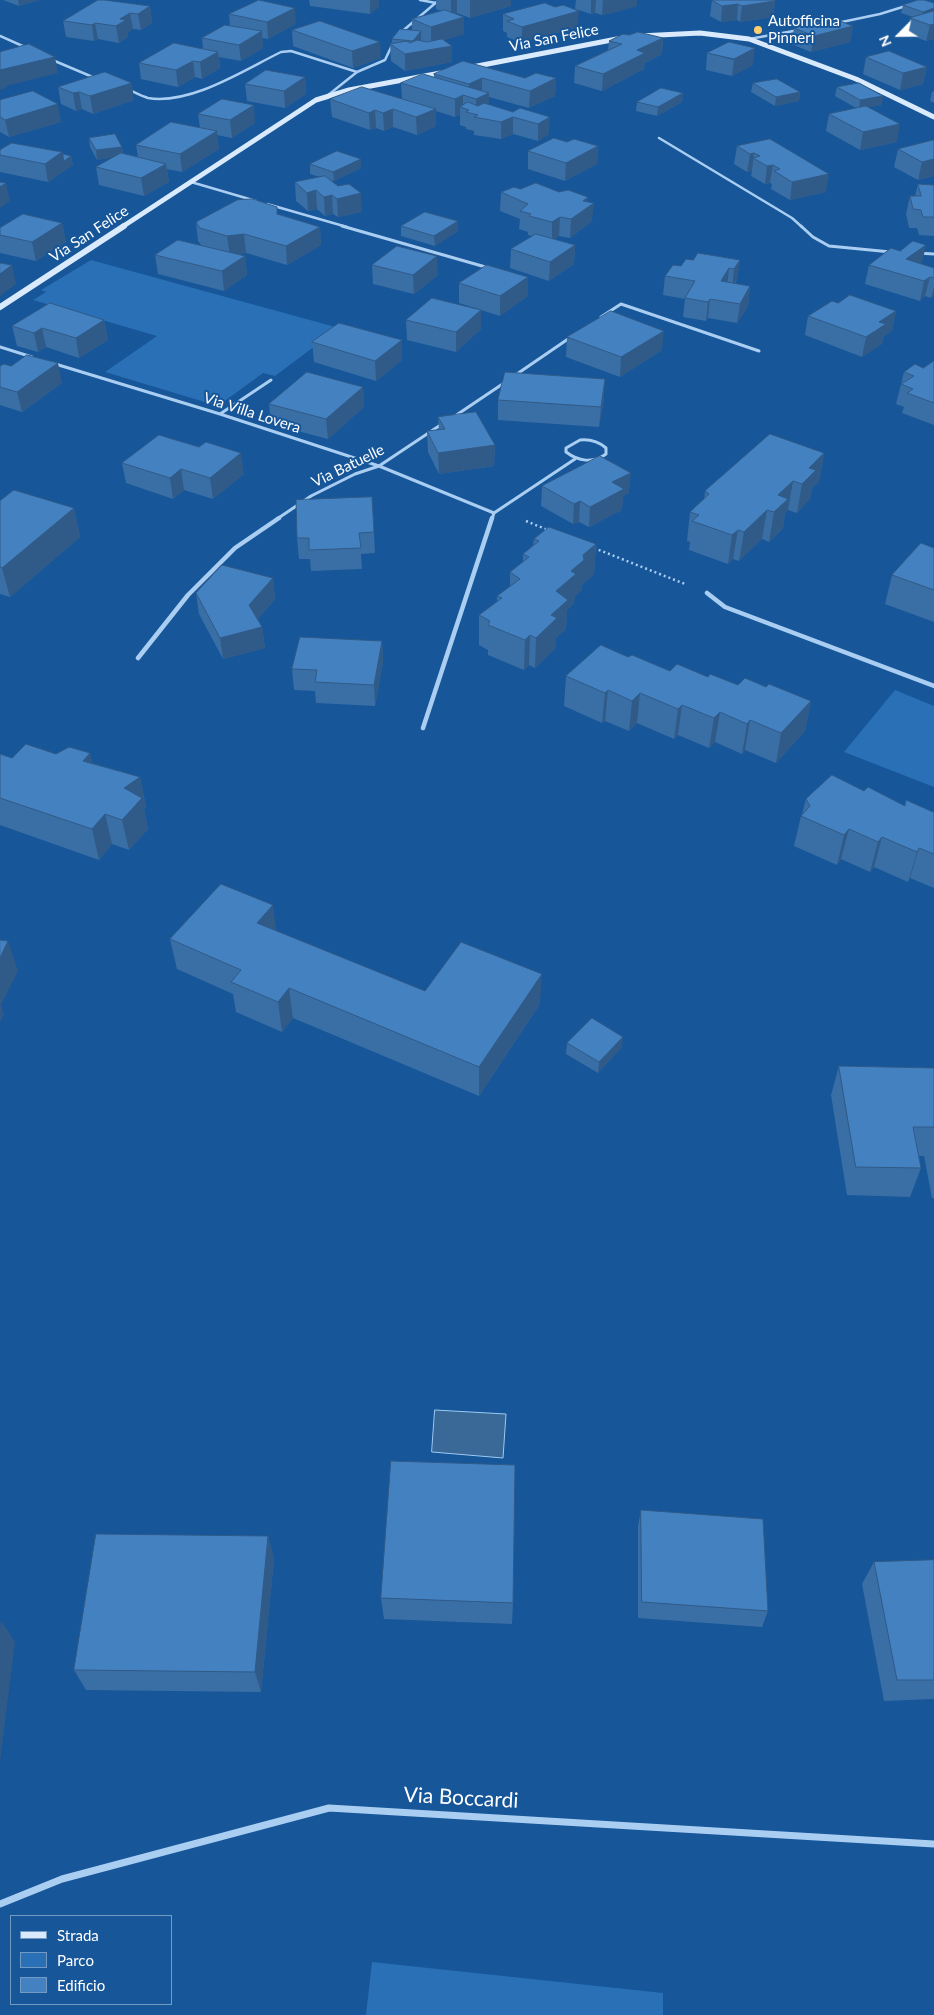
<!DOCTYPE html>
<style>
body{margin:0}
#map{position:relative;width:934px;height:2015px;overflow:hidden;background:#165699;font-family:Lato,sans-serif}
canvas{display:block}
.legend{position:absolute;left:10px;top:1915px;width:162px;height:90px;box-sizing:border-box;background:#165699;border:1px solid #739ac2;margin:0;padding:6px 9px;list-style:none;font-size:15px;color:#fff}
.legend li{display:flex;align-items:center;gap:10px;height:25px}
.legend b{width:25px;border:1px solid #739ac2}
.north{position:absolute;left:874px;top:10px;width:50px;height:50px;-webkit-text-stroke:4px #165699;paint-order:stroke;rotate:247deg;font-size:14px;font-weight:700;line-height:20px;text-align:center;color:#fff}
.north::after{content:'';display:block;margin:auto;width:18px;height:22px;background:#fff;clip-path:polygon(50% 0,100% 100%,50% 72%,0 100%)}
</style>
<div id="map">
<canvas width="934" height="2015"></canvas>
<ul class="legend">
<li><b style="height:6px;background:#d9eafc"></b>Strada</li>
<li><b style="height:14px;background:#2970b6"></b>Parco</li>
<li><b style="height:14px;background:#4481c1"></b>Edificio</li>
</ul>
<div class="north">N</div>
</div>
<script>
const context = document.querySelector('canvas').getContext('2d');
context.lineJoin = 'round';
function fill(path, color) {
  context.fillStyle = color;
  context.fill(path, 'evenodd');
}
function stroke(path, color, width, dash) {
  context.strokeStyle = color;
  context.lineWidth = width;
  context.lineCap = dash ? 'butt' : 'round';
  context.setLineDash(dash || []);
  context.stroke(path);
}
function write(font, color, halo, rows, align = 'center') {
  context.font = font + ' Lato,sans-serif';
  context.lineWidth = 4;
  context.setLineDash([]);
  context.textBaseline = 'middle';
  context.strokeStyle = halo;
  context.fillStyle = color;
  for (const [text, x, y, turn = 0] of rows) {
    context.save();
    context.translate(x, y);
    context.rotate((+turn || 0) * Math.PI / 180);
    context.textAlign = isNaN(turn) ? turn : align;
    if (halo) context.strokeText(text, 0, 0);
    context.fillText(text, 0, 0);
    context.restore();
  }
}
fill(new Path2D(`
 M91,260L339,328L275,376L263,373L218,406L105,372L157,336L33,300L46,292L41,290Z
 M895,690L934,706V787L844,752Z
 M372,1962L663,1993V2015H366Z`), '#2970b6');
const water = new Path2D(`
 M435,1410L506,1414L503,1458L432,1452Z`);
fill(water, '#3a6897');
stroke(water, '#9ccaf4', 1);
stroke(new Path2D(`
 M526,521L548,530
 M594,548L685,584`), '#aacef2', 2.5, [2, 3]);
stroke(new Path2D(`
 M420,0L436,3
 M837,23L880,14L909,5
 M399,34L439,0
 M0,36L27,48
 M749,39L799,30
 M50,59L95,78
 M127,89C134,92 141,96 148,98C191,105 244,70 281,52L291,51L357,72
 M327,96L357,72L385,60L394,41
 M659,138L792,218L802,227
 M191,182L256,201
 M267,204L347,227`), '#aacef2', 2.5);
stroke(new Path2D(`
 M342,226L489,268
 M801,226L813,237L829,246L891,252
 M917,253L934,254
 M601,317L621,304L759,351
 M0,347L32,357
 M52,363L220,414L379,466L494,513
 M514,376L571,337
 M220,414L271,380
 M452,418L507,381
 M580,440C590,439 598,441 606,448V454C593,464 578,461 566,452V448Z
 M277,519L311,496L355,474L379,466L442,424
 M492,519L494,513L575,459`), '#aacef2', 3);
stroke(new Path2D(`
 M707,593L725,607L934,686
 M138,658L188,595L235,548L279,518
 M423,728L492,518`), '#aacef2', 4.5);
stroke(new Path2D(`
 M0,1904L62,1879L329,1808L934,1844`), '#aacef2', 7);
stroke(new Path2D(`
 M639,36L700,33L749,39L856,79L934,117
 M467,68L622,38
 M122,227L316,100L349,90L446,72`), '#d9eafc', 5);
stroke(new Path2D(`
 M0,307L124,226`), '#d9eafc', 6);
fill(new Path2D(`
 M3,0H39L19,6Z
 M309,0H379V7L370,14L310,6Z
 M436,0H511V6L470,18L457,13L455,14L464,17V34L444,40L452,62L405,71L391,61L390,44H392V39L412,30V19L441,11L436,9Z
 M576,0H637V6L612,13L602,15L595,13L591,14L575,9Z
 M712,0L775,1L773,17L740,22L737,20L721,22L710,16Z
 M934,3V39L926,41L907,34L910,18L913,17L901,13L903,5Z
 M150,6L152,23L141,30L133,29L128,32V37L119,43L98,39L94,41L66,37L63,21Z
 M229,14L296,24L268,39L262,38L263,48L241,61L219,57L220,68L202,79L195,77L178,87L141,79L139,63L203,49L202,38L230,26Z
 M503,14L578,27L522,43L507,37V33L503,31Z
 M853,26L850,42L811,52L791,44L794,28Z
 M292,30L381,58L353,68L293,46Z
 M629,35L663,38L662,54L645,63L644,69L602,91L574,83L575,66L608,50L609,41Z
 M707,53L753,65L732,76L706,70Z
 M866,57L927,67L923,84L900,90L863,74Z
 M434,74L525,78H556L555,96L529,108L489,97V105L513,112L520,108L549,134L538,141L513,134L501,139L474,135V131L466,129V127L460,125V114L455,117L436,111V126L417,135L393,127L384,131L376,128L370,130L332,117L330,99H402L401,83L434,77Z
 M305,77L306,94L285,108L247,101L245,84Z
 M753,83L800,92L799,101L775,106L751,92Z
 M58,87L134,100L93,114L82,109L76,111L61,104Z
 M837,87L882,105L869,107L897,142L860,150L826,131L829,114L856,108L835,96Z
 M934,91V103L930,101L932,92Z
 M683,93L682,102L657,116L636,111L637,102Z
 M0,100L61,122L9,137L0,132Z
 M198,114L255,123L232,138L217,135L219,149L182,172L167,169L169,182L144,196L99,185L96,167L113,157L97,160L90,147L89,138L122,147L123,153L138,157L136,145L200,128Z
 M770,139L826,192L790,200L771,189L772,184L770,183L765,184L751,176L752,171L747,172L734,164L737,146Z
 M934,140V176L918,180L894,167L898,149Z
 M567,142L598,146L597,164L565,181L528,169V151Z
 M0,150L62,152L63,154L71,156L73,165L48,182L0,172Z
 M310,164L361,168L334,181L331,180L362,212L338,217L333,214L325,216L317,209L308,211L296,201L295,182L320,177L310,174Z
 M918,184L934,185V236L919,235L917,228H909L906,214L910,196H915Z
 M520,189L559,192L588,202L592,221L570,238L559,236L554,239L575,245L574,264L549,281L510,268L511,249L533,236L528,235V232L519,229L520,219L500,211L501,192Z
 M278,214L320,227L321,245L287,265L246,253L238,254L245,256L247,275L224,291L158,274L155,255L201,245L198,241L196,222Z
 M458,221V231L435,246L401,236V226Z
 M62,223L66,242L36,261L0,253V228Z
 M693,260H740L737,279L735,284L750,286L748,306L737,323L708,318L706,321L683,317L685,299L663,295L665,276L681,266Z
 M921,264L934,268V296L931,298L925,296L920,301L865,284L869,265Z
 M372,265L438,275L414,294L373,284Z
 M528,277V296L500,316L459,303V283Z
 M838,303L896,311L892,331L884,336L882,344L862,357L805,335L808,316Z
 M481,310V329L456,352L407,340L406,320Z
 M104,320L108,340L79,358L46,347L38,352L17,346L12,326Z
 M567,337L662,350L620,377L566,357Z
 M312,342L402,360L376,381L314,362Z
 M934,361V425L902,413L904,407L896,404L904,372L923,368Z
 M0,366L62,383L22,412L0,405Z
 M363,387L364,407L328,439L271,424L269,404Z
 M604,399L599,427L498,420V400Z
 M438,417L495,445L494,466L439,474L428,452L427,431L439,430Z
 M199,447L244,474L213,499L184,490L173,499L126,483L122,463Z
 M824,453L819,482L812,488L810,499L797,513L788,510L785,513L783,528L769,542L762,539L739,561L733,559L728,564L689,550L690,542L687,541L690,512L704,499L705,491Z
 M542,486L629,493L623,496L622,510L589,527L579,522L573,524L541,506Z
 M372,497L375,553L361,554L362,569L311,571L310,559H299L297,538Z
 M0,501L74,508L80,537L10,597L0,594Z
 M534,539L596,544L594,574L582,585V590L575,596L574,603L567,610L566,629L556,638V648L535,668L529,665L524,670L488,655V650L479,645V615L497,602V596L510,587V572L523,562V554L533,545Z
 M934,548V622L885,604L892,575Z
 M273,578L275,599L258,619L262,627L265,648L223,659L199,614L196,593Z
 M382,641L383,662L375,706L316,703L315,691L294,690L292,669Z
 M628,657L670,671L738,685L766,687L811,701L805,731L776,763L745,750L742,754L715,742L709,748L678,735L674,739L637,723L629,731L605,721L602,723L564,706L566,676Z
 M90,753L92,763L140,777L146,807L144,809L148,829L129,850L112,844L99,860L0,825V754L12,758L56,754Z
 M864,791L904,806L906,800L933,812L934,811V888L910,878L908,882L874,867L870,872L841,859L837,865L794,846L801,816L802,814L806,799Z
 M277,931L425,991L540,1004L479,1096L293,1018L282,1032L236,1012L233,994L177,969L170,939Z
 M567,1043L622,1047L598,1073L566,1054Z
 M839,1066L934,1068V1198H932L924,1156H919L921,1168L910,1197L847,1195L831,1095Z
 M641,1510L768,1611L762,1627L638,1618V1526Z
 M268,1536L274,1559L261,1692L86,1690L74,1670Z
 M934,1560V1699L884,1701L862,1584L874,1562Z
 M381,1598L513,1603L512,1624L384,1619Z`), '#3a6fa6');
fill(new Path2D(`
 M18,0H39L19,6Z
 M370,0H379V7L370,14Z
 M451,0H457V13L451,15Z
 M470,0H511V6L470,18Z
 M591,0H596L595,13L591,14Z
 M603,0H637V6L612,13L602,15Z
 M775,1L773,17L740,22L742,6Z
 M738,4L737,20L721,22L722,6Z
 M150,6L152,23L141,30L138,14Z
 M295,8L296,24L268,39L267,22Z
 M934,8V16L922,20L923,12Z
 M579,11L578,27L522,43V27Z
 M130,13L133,29L128,32V37L119,43L116,26L120,19Z
 M464,17V34L431,44V27Z
 M95,23L98,39L94,41L92,25Z
 M934,24V39L926,41L930,25Z
 M853,26L850,42L811,52L814,36Z
 M262,31L263,48L241,61L239,45Z
 M421,31V40L413,50V41Z
 M663,38L662,54L645,63L644,69L602,91L603,74L637,50Z
 M380,42L381,58L353,68L352,51Z
 M452,46V62L405,71V54Z
 M755,48L753,65L732,76L734,59Z
 M218,52L220,68L202,79L200,62Z
 M55,57L58,73L6,86V88L0,90V70Z
 M193,61L195,77L178,87L176,70Z
 M927,67L923,84L900,90L903,73Z
 M305,77L306,94L285,108L284,91Z
 M482,78V95L469,97V84Z
 M556,78L555,96L529,108L530,91Z
 M132,83L134,100L93,114L90,96Z
 M79,92L82,109L76,111L73,93Z
 M800,92L799,101L775,106L776,97Z
 M489,93V111L478,115L476,114V99Z
 M683,93L682,102L657,116L658,107Z
 M463,95V108L460,107V114L455,117V99Z
 M883,96L882,105L859,109L860,100Z
 M58,104L61,122L9,137L5,120Z
 M254,105L255,123L232,138L230,120Z
 M393,109V127L384,131L383,113Z
 M436,109V126L417,135L416,117Z
 M375,110L376,128L370,130L369,113Z
 M513,117V134L501,139V122Z
 M550,117L549,134L538,141V124Z
 M900,124L897,142L860,150L863,132Z
 M217,131L219,149L182,172L180,154Z
 M598,146L597,164L565,181L566,163Z
 M122,147L124,156L97,160L96,150Z
 M62,152L64,161L71,156L73,165L48,182L45,164Z
 M754,153L752,171L747,172L750,154Z
 M361,159V168L334,181L333,172Z
 M934,159V176L918,180L922,162Z
 M166,164L169,182L144,196L141,178Z
 M773,165L770,183L765,184L767,166Z
 M829,174L826,192L790,200L792,182Z
 M6,183L10,201L0,208V187Z
 M316,190L317,209L308,211L307,193Z
 M361,193L362,212L338,217L337,199Z
 M332,195L333,214L325,216L324,197Z
 M588,197V207L594,203L592,221L570,238L571,219L583,201Z
 M560,217L559,236L552,241V222Z
 M458,221V231L435,246L434,236Z
 M62,223L66,242L36,261L32,242Z
 M320,227L321,245L287,265L286,246Z
 M244,234L246,253L230,255L227,236Z
 M575,245L574,264L549,281L550,262Z
 M926,245L922,264L906,259Z
 M245,256L247,275L224,291L222,271Z
 M437,256L438,275L414,294L413,275Z
 M740,260L737,279L732,288L734,269Z
 M12,265L16,284L0,296V274Z
 M729,268L727,287L721,281Z
 M528,277V296L500,316V296Z
 M930,277L925,296L920,301L924,281Z
 M750,286L748,306L737,323L740,304Z
 M934,287V296L931,298Z
 M710,299L708,318L706,321L708,302Z
 M481,310V329L456,352V332Z
 M896,311L892,331L884,336L882,344L862,357L866,337L879,322Z
 M104,320L108,340L79,358L76,338Z
 M42,328L46,347L38,352L34,333Z
 M664,331L662,350L620,377L621,357Z
 M402,340V360L376,381L375,361Z
 M58,363L62,383L22,412L17,392Z
 M605,379L604,399L599,427L601,407Z
 M363,387L364,407L328,439L326,419Z
 M495,445L494,466L439,474L438,453Z
 M241,453L244,474L213,499L210,478Z
 M824,453L819,482L812,488L810,499L797,513L802,484L809,468Z
 M181,469L184,490L173,499L170,478Z
 M631,473L629,493L623,496L622,510L589,527L590,507L612,482Z
 M793,481L788,510L785,513L783,528L769,542L774,512L778,495Z
 M580,501L579,522L573,524L574,504Z
 M74,508L80,537L10,597L2,568Z
 M767,510L762,539L739,561L744,532Z
 M738,530L733,559L728,564L732,535Z
 M596,544L594,574L582,585V590L575,596L574,603L567,610L566,629L556,638V648L535,668L536,638L551,615L556,591L583,555Z
 M273,578L275,599L252,626L249,605Z
 M262,627L265,648L223,659L220,638Z
 M530,635L529,665L524,670L525,640Z
 M382,641L383,662L375,706L374,685Z
 M608,690L605,721L602,723L605,693Z
 M640,693L637,723L629,731L632,701Z
 M811,701L805,731L776,763L781,733Z
 M682,705L678,735L674,739L678,709Z
 M720,712L715,742L709,748L714,718Z
 M750,720L745,750L742,754L747,724Z
 M90,753L97,783L83,761Z
 M140,777L146,807L144,809L148,829L129,850L122,820L124,788Z
 M105,814L112,844L99,860L92,829Z
 M849,829L841,859L837,865L844,835Z
 M882,837L874,867L870,872L878,842Z
 M919,848L910,878L908,882L917,852Z
 M273,905L277,935L257,923Z
 M8,941L18,971L1,1005L4,1014L0,1022V958Z
 M542,974L540,1004L479,1096V1067Z
 M289,988L293,1018L282,1032L278,1002Z
 M623,1037L622,1047L598,1073L599,1062Z
 M268,1536L274,1559L261,1692L255,1672Z
 M1,1620L15,1642L0,1762V1629Z`), '#305a87');
const building = new Path2D(`
 M98,0H104L150,6L138,14L130,13L120,19L126,20L116,26L95,23L92,25L63,21Z
 M259,0L295,8L267,22L229,14Z
 M712,0H774L775,1L742,6L738,4L722,6Z
 M918,0H924L934,3V8L923,12L903,5Z
 M545,3L555,7L563,5L579,11L522,27L507,21L514,19L503,14Z
 M445,10L464,17L431,27L412,19Z
 M934,11V24L930,25L910,18Z
 M832,18L853,26L814,36L794,28Z
 M320,21L380,42L352,51L292,30Z
 M225,25L262,31L239,45L202,38Z
 M400,29L421,31L413,41L392,39Z
 M638,32L663,38L637,50L645,53L603,74L575,66L622,44L609,41L623,34L629,35Z
 M442,39L452,46L405,54L390,44L406,41L410,43L417,40L427,42Z
 M729,42L755,48L734,59L707,53Z
 M174,43L218,52L200,62L193,61L176,70L139,63Z
 M29,44L55,57L0,70V52Z
 M889,51L927,67L903,73L866,57Z
 M463,61L525,78L536,73L556,78L530,91L482,78L469,84L434,74Z
 M266,70L305,77L284,91L245,84Z
 M105,72L132,83L90,96L79,92L73,93L58,87Z
 M423,74L489,93L476,99L463,95L455,99L401,83Z
 M777,79L800,92L776,97L753,83Z
 M859,83L883,96L860,100L837,87Z
 M362,87L436,109L416,117L393,109L383,113L375,110L369,113L330,99Z
 M661,88L683,93L658,107L637,102Z
 M33,91L58,104L5,120L0,117V100Z
 M222,99L254,105L230,120L198,114Z
 M468,102L478,106L484,103L513,112L520,108L550,117L538,124L513,117L501,122L474,117L478,115L466,112L469,110L460,107Z
 M866,106L900,124L863,132L829,114Z
 M171,122L217,131L180,154L136,145Z
 M115,134L122,147L96,150L89,138Z
 M554,138L567,142L574,139L598,146L566,163L528,151Z
 M770,139L829,174L792,182L774,171L780,169L773,165L767,166L753,158L760,156L754,153L750,154L737,146Z
 M934,140V159L922,162L898,149Z
 M12,143L62,152L45,164L0,155V150Z
 M337,151L361,159L333,172L310,164Z
 M121,153L166,164L141,178L96,167Z
 M63,154L71,156L64,161Z
 M325,176L338,186L349,184L361,193L337,199L332,195L324,197L316,190L307,193L295,182Z
 M0,182L6,183L0,187Z
 M536,183L559,192L568,190L588,197L583,201L594,203L571,219L560,217L552,222L529,216L531,214L520,211L528,204L501,192L514,187L520,189Z
 M918,184L934,185V217H923L921,210L913,209L910,196H921Z
 M253,199L277,207V214L320,227L286,246L244,234L227,236L200,228L196,222L237,200Z
 M425,212L458,221L434,236L401,226Z
 M23,214L62,223L32,242L0,235V228Z
 M536,234L575,245L550,262L511,249Z
 M178,240L245,256L222,271L155,255Z
 M913,241L926,245L906,259L934,268V278L930,277L924,281L869,265L891,248L900,251Z
 M397,246L437,256L413,275L372,265Z
 M698,253L740,260L734,269L729,268L721,281L750,286L740,304L710,299L708,302L685,298L695,281L665,276L673,265L681,266L686,259L693,260Z
 M0,263L12,265L0,274Z
 M487,265L528,277L500,296L459,283Z
 M850,295L896,311L879,322L886,324L866,337L808,316L832,301L838,303Z
 M432,298L481,310L456,332L406,320Z
 M50,303L104,320L76,338L42,328L34,333L12,326Z
 M611,311L664,331L621,357L567,337Z
 M339,323L402,340L375,361L312,342Z
 M27,355L58,363L17,392L0,387V366L4,364L11,366Z
 M934,361V403L907,393L913,389L901,384L914,376L904,372L915,364L923,368Z
 M307,372L363,387L326,419L269,404Z
 M505,372L605,379L601,407L498,400Z
 M476,412L495,445L438,453L427,431L445,429L438,417Z
 M770,434L824,453L809,468L816,470L802,484L793,481L778,495L788,499L774,512L767,510L744,532L738,530L732,535L692,521L699,515L690,512L709,494L705,491Z
 M159,435L199,447L206,442L241,453L210,478L181,469L170,478L122,463Z
 M600,456L631,473L612,482L624,489L590,507L580,501L574,504L542,486Z
 M14,490L74,508L2,568L0,567V501Z
 M372,497L374,532L359,533L361,548L309,550V538H297L296,500Z
 M549,527L596,544L583,555L584,560L571,571L576,574L556,591L568,600L551,615L557,618L536,638L530,635L525,640L488,625L490,621L479,615L502,598L497,596L520,579L510,572L529,557L523,554L539,541L534,539Z
 M921,543L934,548V590L892,575Z
 M222,565L273,578L249,605L262,627L220,638L196,593Z
 M300,637L382,641L374,685L315,682L317,670L292,669Z
 M601,645L628,657L632,655L670,671L677,664L708,677L710,674L738,685L745,678L766,687L769,684L811,701L781,733L750,720L747,724L720,712L714,718L682,705L678,709L640,693L632,701L608,690L605,693L566,676Z
 M26,744L56,754L69,747L90,753L83,761L140,777L124,788L142,798L122,820L105,814L92,829L0,798V754L12,758Z
 M832,775L864,791L868,787L905,806L906,800L933,812L934,811V854L919,848L917,852L882,837L878,842L849,829L844,835L801,816L810,806L806,799Z
 M221,884L273,905L257,923L425,991L461,942L542,974L479,1067L289,988L278,1002L231,982L241,970L170,939Z
 M0,940L8,941L0,958Z
 M592,1018L623,1037L599,1062L567,1043Z
 M839,1066L934,1068V1127H913L921,1168L856,1167Z
 M391,1461L515,1465L513,1603L381,1598Z
 M641,1510L763,1519L768,1611L642,1602Z
 M96,1534L268,1536L255,1672L74,1670Z
 M934,1560V1680H897L874,1562Z`);
fill(building, '#4481c1');
stroke(building, '#305a87', 1);
for (const [x, y, r, color] of [
 [758,30,5,"#ffcd6b"]
]) {
  const dot = new Path2D();
  dot.arc(x, y, r, 0, 2 * Math.PI);
  context.fillStyle = color;
  context.fill(dot);
  stroke(dot, '#165699', 2);
}
write('15px', '#fff', '#165699', [
 ["Autofficina",768,21],
 ["Pinneri",768,38]
], 'left');
write('15px', '#fff', '#165699', [
 ["Via San Felice",554,38,-11],
 ["Via San Felice",89,234,-33],
 ["Via Villa Lovera",252,413,18],
 ["Via Batuelle",348,466,-26]
]);
write('21px', '#fff', '#165699', [
 ["Via Boccardi",461,1798,3]
]);
</script>
